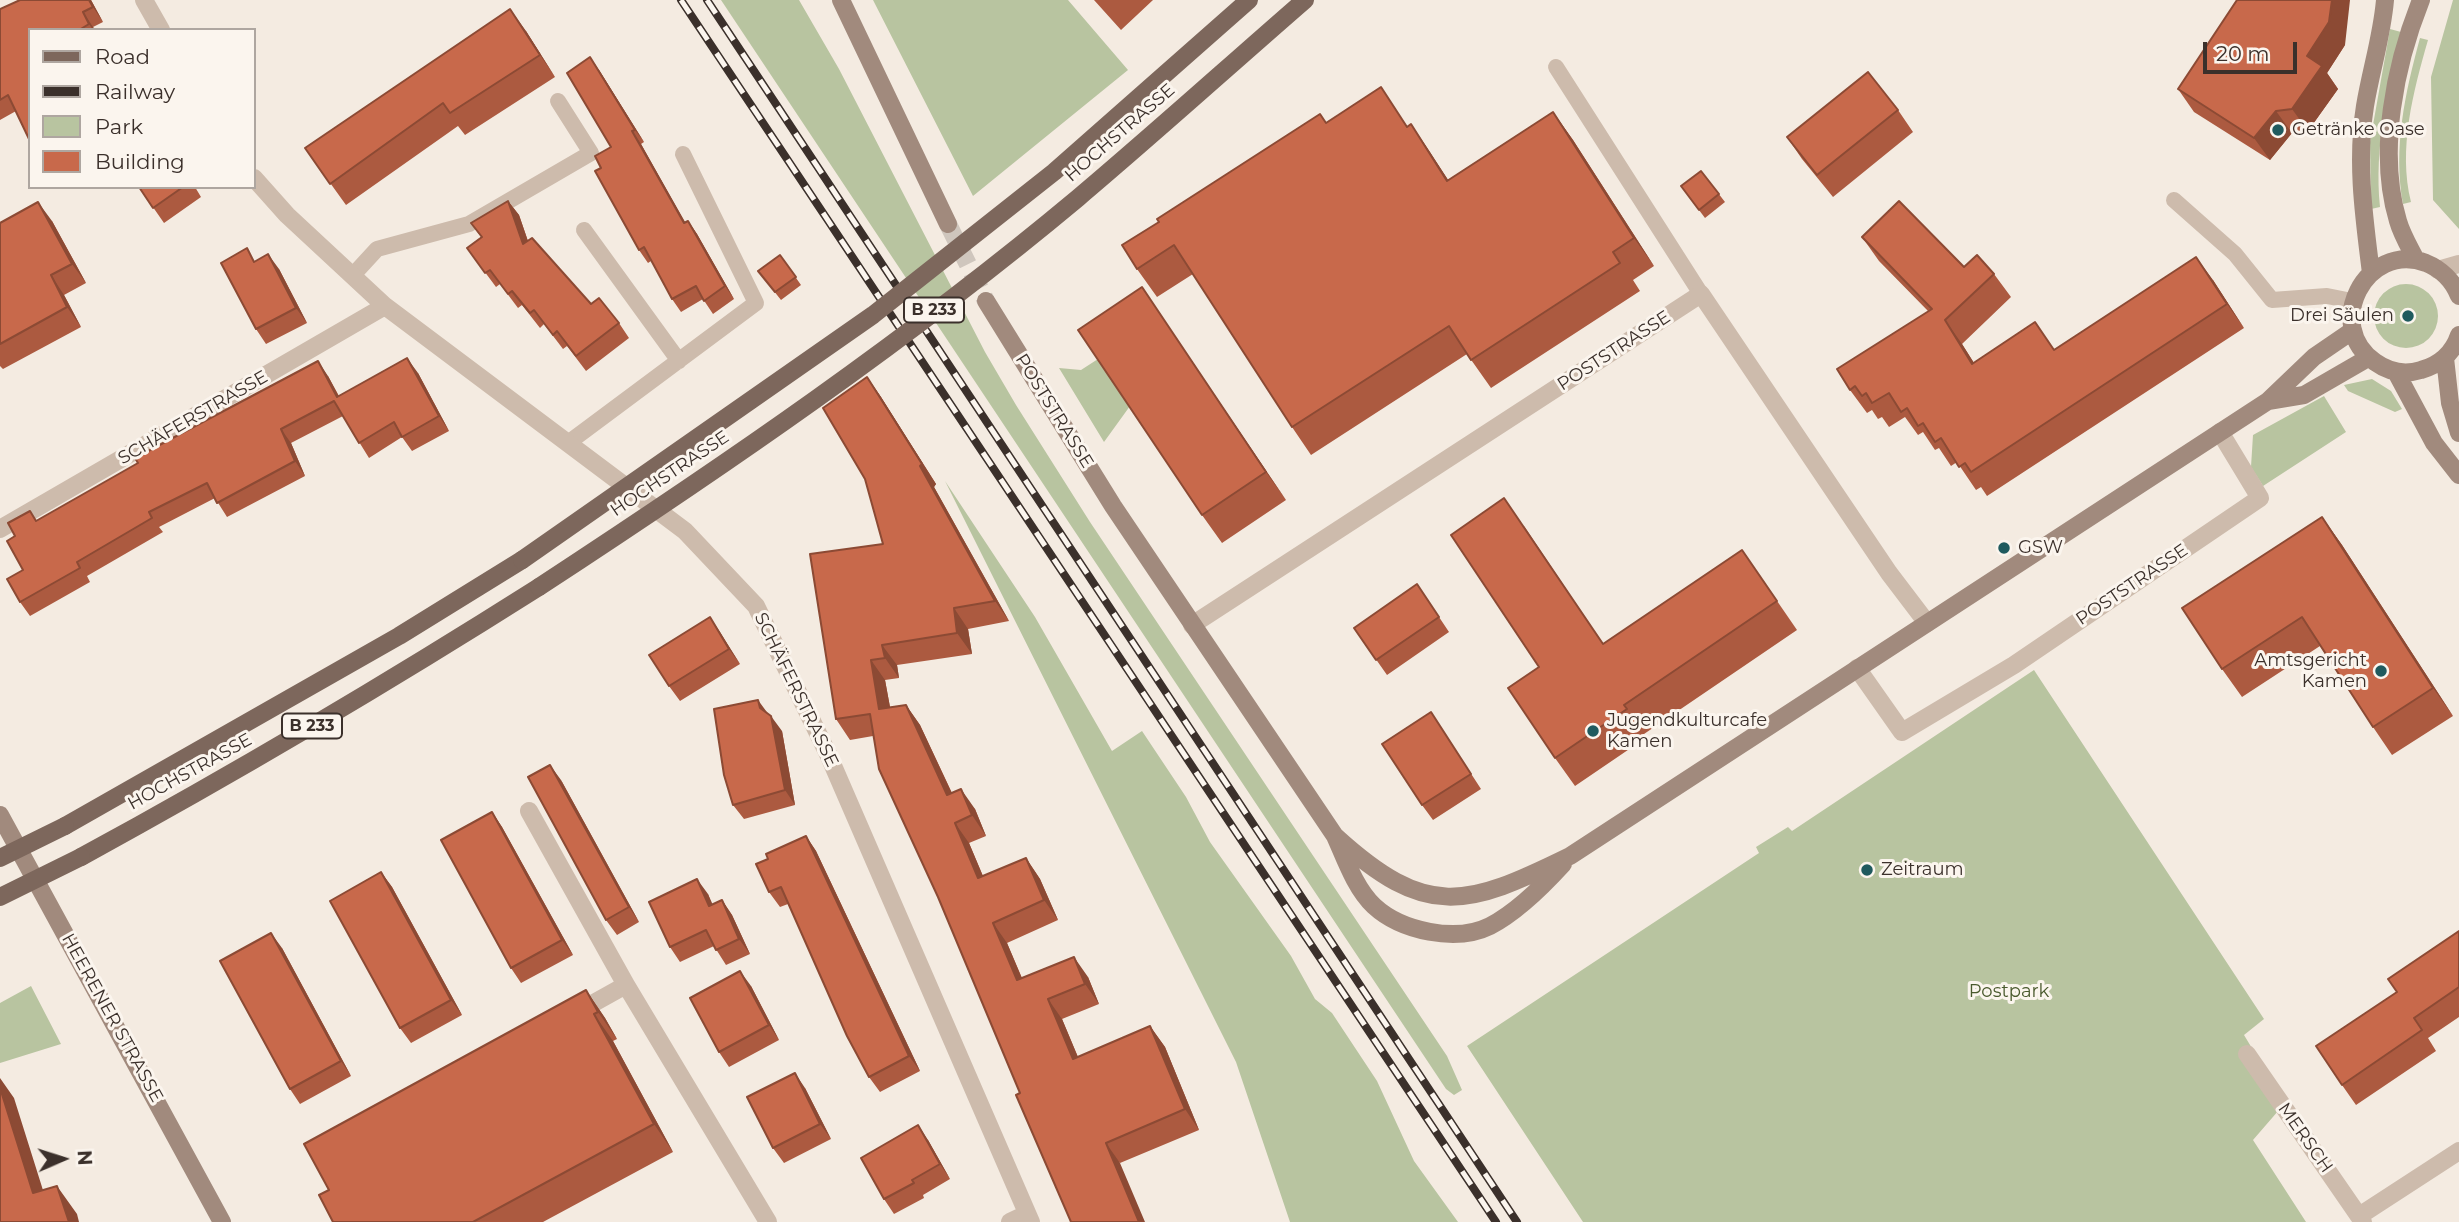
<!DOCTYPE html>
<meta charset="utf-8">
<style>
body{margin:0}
#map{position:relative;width:2459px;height:1222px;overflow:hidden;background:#f4ebe1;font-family:Montserrat,sans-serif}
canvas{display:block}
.legend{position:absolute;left:28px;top:28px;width:228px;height:161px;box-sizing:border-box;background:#fbf5ee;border:2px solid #aea6a0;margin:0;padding:9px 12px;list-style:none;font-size:21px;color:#3b302b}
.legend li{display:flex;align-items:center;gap:14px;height:35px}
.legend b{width:35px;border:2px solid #aea6a0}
.north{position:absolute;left:28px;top:1124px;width:70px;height:70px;-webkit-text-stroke:5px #fbf5ee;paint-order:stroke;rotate:87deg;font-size:19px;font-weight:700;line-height:28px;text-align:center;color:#3b302b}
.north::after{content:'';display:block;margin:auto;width:24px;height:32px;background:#3b302b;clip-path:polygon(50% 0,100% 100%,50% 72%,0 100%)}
.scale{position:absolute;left:2203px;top:42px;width:94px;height:32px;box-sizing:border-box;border:4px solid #3b302b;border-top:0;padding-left:9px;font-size:21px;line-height:24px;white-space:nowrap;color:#3b302b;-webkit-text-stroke:5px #fbf5ee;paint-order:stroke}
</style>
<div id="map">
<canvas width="2459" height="1222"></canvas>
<ul class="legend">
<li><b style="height:9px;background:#7d675c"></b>Road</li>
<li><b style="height:9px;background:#3b302b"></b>Railway</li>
<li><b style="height:19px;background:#b8c4a0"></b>Park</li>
<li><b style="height:19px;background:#c8694b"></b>Building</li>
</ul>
<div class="north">N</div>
<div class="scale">20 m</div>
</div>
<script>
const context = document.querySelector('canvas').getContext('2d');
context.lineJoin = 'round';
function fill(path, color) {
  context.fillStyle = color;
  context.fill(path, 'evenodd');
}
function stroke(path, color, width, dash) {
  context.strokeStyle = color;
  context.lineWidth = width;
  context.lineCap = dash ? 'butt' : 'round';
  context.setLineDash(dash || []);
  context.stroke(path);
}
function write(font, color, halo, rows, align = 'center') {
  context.font = font + ' Montserrat,sans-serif';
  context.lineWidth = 6;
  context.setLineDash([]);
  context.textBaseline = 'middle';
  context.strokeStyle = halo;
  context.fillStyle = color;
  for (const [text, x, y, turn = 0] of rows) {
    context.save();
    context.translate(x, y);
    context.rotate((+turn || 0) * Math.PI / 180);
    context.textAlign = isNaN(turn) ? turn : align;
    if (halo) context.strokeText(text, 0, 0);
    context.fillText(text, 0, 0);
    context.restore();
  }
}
fill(new Path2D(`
 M721,0H799L839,69L985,352L1016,405L1090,522L1447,1056L1462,1090L1454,1095L1446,1089Z
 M873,0H1068L1128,70L973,196Z
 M2453,0H2459V229L2433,200L2431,77Z
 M2390,29L2401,32C2388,89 2374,147 2380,207L2371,209L2370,142Z
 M2420,38L2428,40C2413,92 2398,149 2411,202L2403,204C2393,148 2405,93 2420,38Z
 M2374 316a32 32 0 1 1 64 0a32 32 0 1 1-64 0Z
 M1098,359L1130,406L1104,442L1059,368L1081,370Z
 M2372,379L2391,391L2402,409L2395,412L2348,391L2344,385Z
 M2324,396L2346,432L2263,486L2251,467L2253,435Z
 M945,481L1035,617L1112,751L1142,731L1186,797L1210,842L1291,956L1315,999L1332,1013L1377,1081L1414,1161L1458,1222H1290L1236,1062Z
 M2034,670L2264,1019L2244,1035L2285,1103L2253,1140L2306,1222H1583L1467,1046L1759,853L1756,847L1788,827L1792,831Z
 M31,986L61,1044L0,1063V1003Z`), '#b8c4a0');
stroke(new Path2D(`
 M948,224L986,301`), '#cfc6bd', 18, [18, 9]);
stroke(new Path2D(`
 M1556,67L1701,294
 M2174,200L2235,254L2272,300L2327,296L2352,301
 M584,230L679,361
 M354,274L377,249L469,224L591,153L558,101
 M568,443L756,303L683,154`), '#cdbbac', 16);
stroke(new Path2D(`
 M144,0L161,30
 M254,178L287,215L385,306L685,531L756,606L828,754L1031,1222
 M2438,270L2459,264
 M0,529L385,306
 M1192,625L1701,294L1889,573L1927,623
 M1857,668L1902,732L2014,665L2260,498L2220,432
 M529,811L626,985
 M574,1014L626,985L768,1222
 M2247,1054L2363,1222
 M2359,1216L2459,1151
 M1010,1222L1027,1214`), '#cdbbac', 18);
stroke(new Path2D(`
 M841,0L948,224
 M2416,260C2410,248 2402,235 2398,221C2377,152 2395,65 2421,0
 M2371,273C2364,217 2356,162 2365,106C2371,70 2382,36 2385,0
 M2459,296C2453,281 2441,269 2426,263C2365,241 2323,326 2375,362C2389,372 2405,375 2421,370C2439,365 2453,353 2459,335
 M986,301L1113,506L1335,836C1345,858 1355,888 1374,906C1401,931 1456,943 1490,926C1517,912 1543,886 1563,864
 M2445,358L2450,403L2459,433
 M2396,372L2434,443L2459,475
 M2268,401L2304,395L2368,358
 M0,815L222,1222
 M1335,836C1427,920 1466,907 1570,856L2268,401L2314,357L2352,331`), '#a18a7d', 18);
stroke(new Path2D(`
 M65,826L399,636L522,560
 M81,857C237,772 389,682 539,587`), '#7d675c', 18);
const rail = new Path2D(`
 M681,0L1496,1222
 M707,0L1517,1222`);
stroke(rail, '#3b302b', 8);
stroke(rail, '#fbf5ee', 5, [16]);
stroke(new Path2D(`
 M522,560L873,315L1054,172L1249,0
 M539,587C724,466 908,340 1078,198C1155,133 1229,66 1305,0
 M0,858L65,826
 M0,897L81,857`), '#7d675c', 18);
fill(new Path2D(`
 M91,0L103,22L93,27L95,30H30V140L16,111L0,120V9Z
 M1094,0H1153L1121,30Z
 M526,31L555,77L465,135L458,126L346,205L305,148Z
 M2345,45L2327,73L2338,89L2308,131L2292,133L2270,160L2194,112L2178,89Z
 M599,70L644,142L641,144L685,223L688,221L697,234L734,299L713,314L703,299L681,312L672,299L651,261L648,263L639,250L601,168L611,147Z
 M1898,110L1913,132L1833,197L1802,159L1787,137Z
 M1553,112L1573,140L1654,266L1633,280L1640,291L1491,388L1467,354L1311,455L1292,427L1193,274L1157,297L1137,269L1326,123L1408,126L1411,124L1448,180Z
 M1701,171L1725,202L1705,218L1681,186Z
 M139,187H195L201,197L164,223Z
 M508,201L519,215L528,241L591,304L619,323L629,338L586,371L567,346L563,349L544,324L540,328L522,305L518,308L500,284L496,287L467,248L481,237L471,223Z
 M52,221L86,283L64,295L81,327L3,369L0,366V223Z
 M1862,237L1964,267L1994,274L2011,297L1962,344L1974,363L2054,349L2213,280L2244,328L1987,496L1981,487L1976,490L1957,462L1951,466L1939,448L1935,450L1923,432L1918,435L1905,417L1889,427L1882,417L1878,419L1872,410L1867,413L1850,390L1928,311L1879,261Z
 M780,255L801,285L781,300L758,271Z
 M256,261L279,269L307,323L266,344L256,329Z
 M1161,316L1286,500L1222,543L1202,515Z
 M418,373L449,431L412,451L402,437L369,458L343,416L291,443L305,476L227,517L215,498L159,527L163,532L87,576L90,582L30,616L20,602L23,570L15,536L37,521L328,376L339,396Z
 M867,377L881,397L936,484L934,487L1009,621L968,629L972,654L897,665L899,678L885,680L890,707L906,705L920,725L952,793L975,809L986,836L969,843L983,876L1026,858L1040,879L1058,920L1007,943L1022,978L1088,977L1099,1004L1062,1019L1078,1057L1150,1026L1165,1047L1199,1130L1120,1163L1020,1093L873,736L850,740L836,719L883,544Z
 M2322,517L2342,545L2453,716L2392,755L2373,727L2320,646L2242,697L2222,669Z
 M1524,526L1603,644L1742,550L1797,630L1644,734L1647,737L1575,786L1555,758L1539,667Z
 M1417,584L1449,632L1387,675L1354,628Z
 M710,617L740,664L680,701L669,686Z
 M1431,712L1481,789L1433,820L1422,805Z
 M782,731L795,805L744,819L733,805Z
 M561,780L639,922L617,935L606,920Z
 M492,812L502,827L573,955L521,983L511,968Z
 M806,836L816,851L920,1071L880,1092L869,1077L788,904L780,907L769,892L768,859Z
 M381,872L392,887L462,1015L411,1043L400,1028Z
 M708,894L712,905L722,900L732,915L750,954L726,965L714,946L680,962L670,947Z
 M2459,931V1017L2428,1038L2436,1051L2356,1105L2342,1085Z
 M282,948L351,1076L300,1104L290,1089Z
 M751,986L779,1040L729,1067L719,1052Z
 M586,990L605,1018L617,1039L613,1041L673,1152L543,1222H333L329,1190Z
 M805,1088L831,1139L784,1163L773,1148Z
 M928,1140L950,1179L923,1195L924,1198L894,1214L884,1199Z`), '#ac5a40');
fill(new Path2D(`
 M89,0H91L103,22L93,7Z
 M2332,0H2350L2345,45L2327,73L2338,89L2308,131L2292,109L2307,56Z
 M510,9L526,31L555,77L540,55Z
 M83,12L95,30H93L89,24Z
 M590,57L599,70L644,142L635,130Z
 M2276,111L2292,133L2270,160L2254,138Z
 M1553,112L1573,140L1654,266L1634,238Z
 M1411,124L1430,152L1467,209L1447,181Z
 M632,131L641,144L693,236L684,223Z
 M508,201L519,215L534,259L523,244Z
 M38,202L52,221L86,283L72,264Z
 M688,221L697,234L734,299L725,286Z
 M268,254L279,269L307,323L296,308Z
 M2196,257L2213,280L2244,328L2227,304Z
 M51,275L64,295L81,327L67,307Z
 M1142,287L1161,316L1286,500L1266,472Z
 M1945,320L1962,344L1989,387L1972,364Z
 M407,358L418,373L449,431L439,416Z
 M318,361L328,376L347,412L337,397Z
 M867,377L881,397L936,484L934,487L1009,621L995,601L920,466Z
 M281,429L291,443L305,476L295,461Z
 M2322,517L2342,545L2453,716L2433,688Z
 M954,608L968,629L972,654L957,633Z
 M710,617L720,632L740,664L729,649Z
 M882,645L897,665L899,678L885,658Z
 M871,660L885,680L894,729L879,709Z
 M758,700L769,715L760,708Z
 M906,705L920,725L962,815L947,795Z
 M771,716L782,731L795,805L785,790Z
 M550,765L561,780L639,922L629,907Z
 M961,789L975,809L986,836L972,815Z
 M492,812L502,827L573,955L562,940Z
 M955,823L969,843L992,898L978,878Z
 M806,836L816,851L920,1071L909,1056Z
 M1026,858L1040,879L1058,920L1044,900Z
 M381,872L392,887L462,1015L451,1000Z
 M697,879L708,894L720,921L709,906Z
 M722,900L732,915L750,954L739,939Z
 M993,923L1007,943L1031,1000L1017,980Z
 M271,933L282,948L351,1076L341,1061Z
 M1074,957L1088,977L1099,1004L1085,984Z
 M740,971L751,986L779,1040L769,1025Z
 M586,990L605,1018L617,1039L598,1012Z
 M1048,999L1062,1019L1087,1079L1073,1059Z
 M594,1014L613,1041L673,1152L654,1124Z
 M1150,1026L1165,1047L1199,1130L1185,1109Z
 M795,1073L805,1088L831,1139L820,1124Z
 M0,1078L14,1098L53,1222L33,1193L0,1088Z
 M918,1125L928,1140L950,1179L940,1164Z
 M1106,1143L1120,1163L1145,1222H1139Z
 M57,1186L77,1214L79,1222H69Z`), '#8c4a34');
const building = new Path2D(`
 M20,0H89L93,7L83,12L89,24L79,30H30L29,139L8,95L0,100V9Z
 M2237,0H2332L2329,22L2307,56L2322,66L2292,109L2276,111L2254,138L2178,89Z
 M510,9L540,55L450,113L443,103L330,184L305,148Z
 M590,57L635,130L632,131L684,223L688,221L725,286L704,301L696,286L672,299L644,247L639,250L595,171L601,168L595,156L611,147L567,73Z
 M1868,72L1898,110L1817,175L1787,137Z
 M1381,87L1407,127L1411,124L1447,181L1553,112L1634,238L1613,252L1620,263L1471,360L1449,326L1292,427L1174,245L1137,269L1122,245L1159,222L1157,219L1320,114L1326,123Z
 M1701,171L1719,194L1699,210L1681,186Z
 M139,187H183L153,208Z
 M508,201L523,244L532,238L591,304L599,298L619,323L576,356L557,331L553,335L534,310L530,313L512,291L508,294L490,270L485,273L467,248L482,237L471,223Z
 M1899,201L1964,267L1977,255L1994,274L1945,320L1972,364L2035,322L2054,350L2196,257L2227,304L1971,472L1965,463L1959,467L1941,438L1935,442L1923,423L1918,426L1907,408L1901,412L1889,393L1872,403L1866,393L1862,396L1855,386L1850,390L1837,369L1932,309L1862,237Z
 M38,202L72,264L51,275L67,307L0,344V223Z
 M247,248L254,262L268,254L296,308L256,329L221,263Z
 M780,255L796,277L775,292L758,271Z
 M1142,287L1266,472L1202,515L1078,330Z
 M407,358L439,416L402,437L394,422L359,443L334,401L281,429L295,461L217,503L207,483L149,512L152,518L77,562L80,568L20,602L7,579L23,570L7,541L15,536L8,523L30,511L36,521L138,463L135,458L318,361L337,397Z
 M867,377L922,464L920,466L995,601L954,608L957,633L882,645L885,658L871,660L879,709L906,705L947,795L961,789L972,815L955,823L978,878L1026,858L1044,900L993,923L1017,980L1074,957L1085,984L1048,999L1073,1059L1150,1026L1185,1109L1106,1143L1139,1222H1071L1016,1095L1020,1093L938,897L879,769L870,714L836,719L810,554L883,544L865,479L823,408Z
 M1504,498L1603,644L1742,550L1777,601L1624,705L1627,709L1555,758L1508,688L1539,667L1451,535Z
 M2322,517L2433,688L2373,727L2302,617L2222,669L2182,608Z
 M1417,584L1439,617L1376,660L1354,628Z
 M710,617L729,649L669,686L649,655Z
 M758,700L760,708L771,716L785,790L733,805L724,775L714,709Z
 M1431,712L1471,774L1422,805L1382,744Z
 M550,765L629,907L606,920L528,777Z
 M492,812L562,940L511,968L441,840Z
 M806,836L909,1056L869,1077L847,1036L781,887L769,892L756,864L768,859L766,854Z
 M381,872L451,1000L400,1028L330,901Z
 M697,879L709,906L722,900L739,939L716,950L706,930L670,947L649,902Z
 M2459,931V987L2414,1018L2422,1030L2342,1085L2316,1046L2397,992L2388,979Z
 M271,933L341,1061L290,1089L220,961Z
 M740,971L769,1025L719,1052L690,998Z
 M586,990L598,1012L594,1014L654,1124L473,1222H333L319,1195L329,1190L304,1144Z
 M795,1073L820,1124L773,1148L747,1097Z
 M0,1088L33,1193L57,1186L69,1222H0Z
 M918,1125L940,1164L912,1180L914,1183L884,1199L861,1158Z`);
fill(building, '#c8694b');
stroke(building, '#8c4a34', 2);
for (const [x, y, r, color] of [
 [2278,130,7,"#1f5a5e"],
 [2408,316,7,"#1f5a5e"],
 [2004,548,7,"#1f5a5e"],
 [2381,671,7,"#1f5a5e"],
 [1593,731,7,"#1f5a5e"],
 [1867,870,7,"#1f5a5e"]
]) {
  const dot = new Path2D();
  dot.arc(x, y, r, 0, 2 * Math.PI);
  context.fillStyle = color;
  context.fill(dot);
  stroke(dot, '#fbf5ee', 2.5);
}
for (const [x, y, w] of [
 [934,310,60],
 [312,726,60]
]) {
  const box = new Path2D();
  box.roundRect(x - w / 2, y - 12.5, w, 25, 5);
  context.fillStyle = '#fbf5ee';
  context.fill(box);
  stroke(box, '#3b302b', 2);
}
write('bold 16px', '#3b302b', null, [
 ["B 233",934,310],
 ["B 233",312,726]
]);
write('18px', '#3b302b', '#fbf5ee', [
 ["Getränke Oase",2292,130],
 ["Drei Säulen",2394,316,"right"],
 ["GSW",2018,548],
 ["Amtsgericht",2367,661,"right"],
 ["Kamen",2367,682,"right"],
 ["Jugendkulturcafe",1607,721],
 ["Kamen",1607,742],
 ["Zeitraum",1881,870]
], 'left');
write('18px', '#3b302b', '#fbf5ee', [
 ["HOCHSTRASSE",1120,133,-41],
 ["POSTSTRASSE",1614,351,-33],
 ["POSTSTRASSE",1054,411,58],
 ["SCHÄFERSTRASSE",193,418,-30],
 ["HOCHSTRASSE",670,474,-34],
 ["POSTSTRASSE",2132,585,-34],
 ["SCHÄFERSTRASSE",796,690,64],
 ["HOCHSTRASSE",190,772,-29],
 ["HEERENER STRASSE",112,1018,61],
 ["MERSCH",2305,1138,55]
]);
write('18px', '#4a5a2e', '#fbf5ee', [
 ["Postpark",2009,992]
]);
</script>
